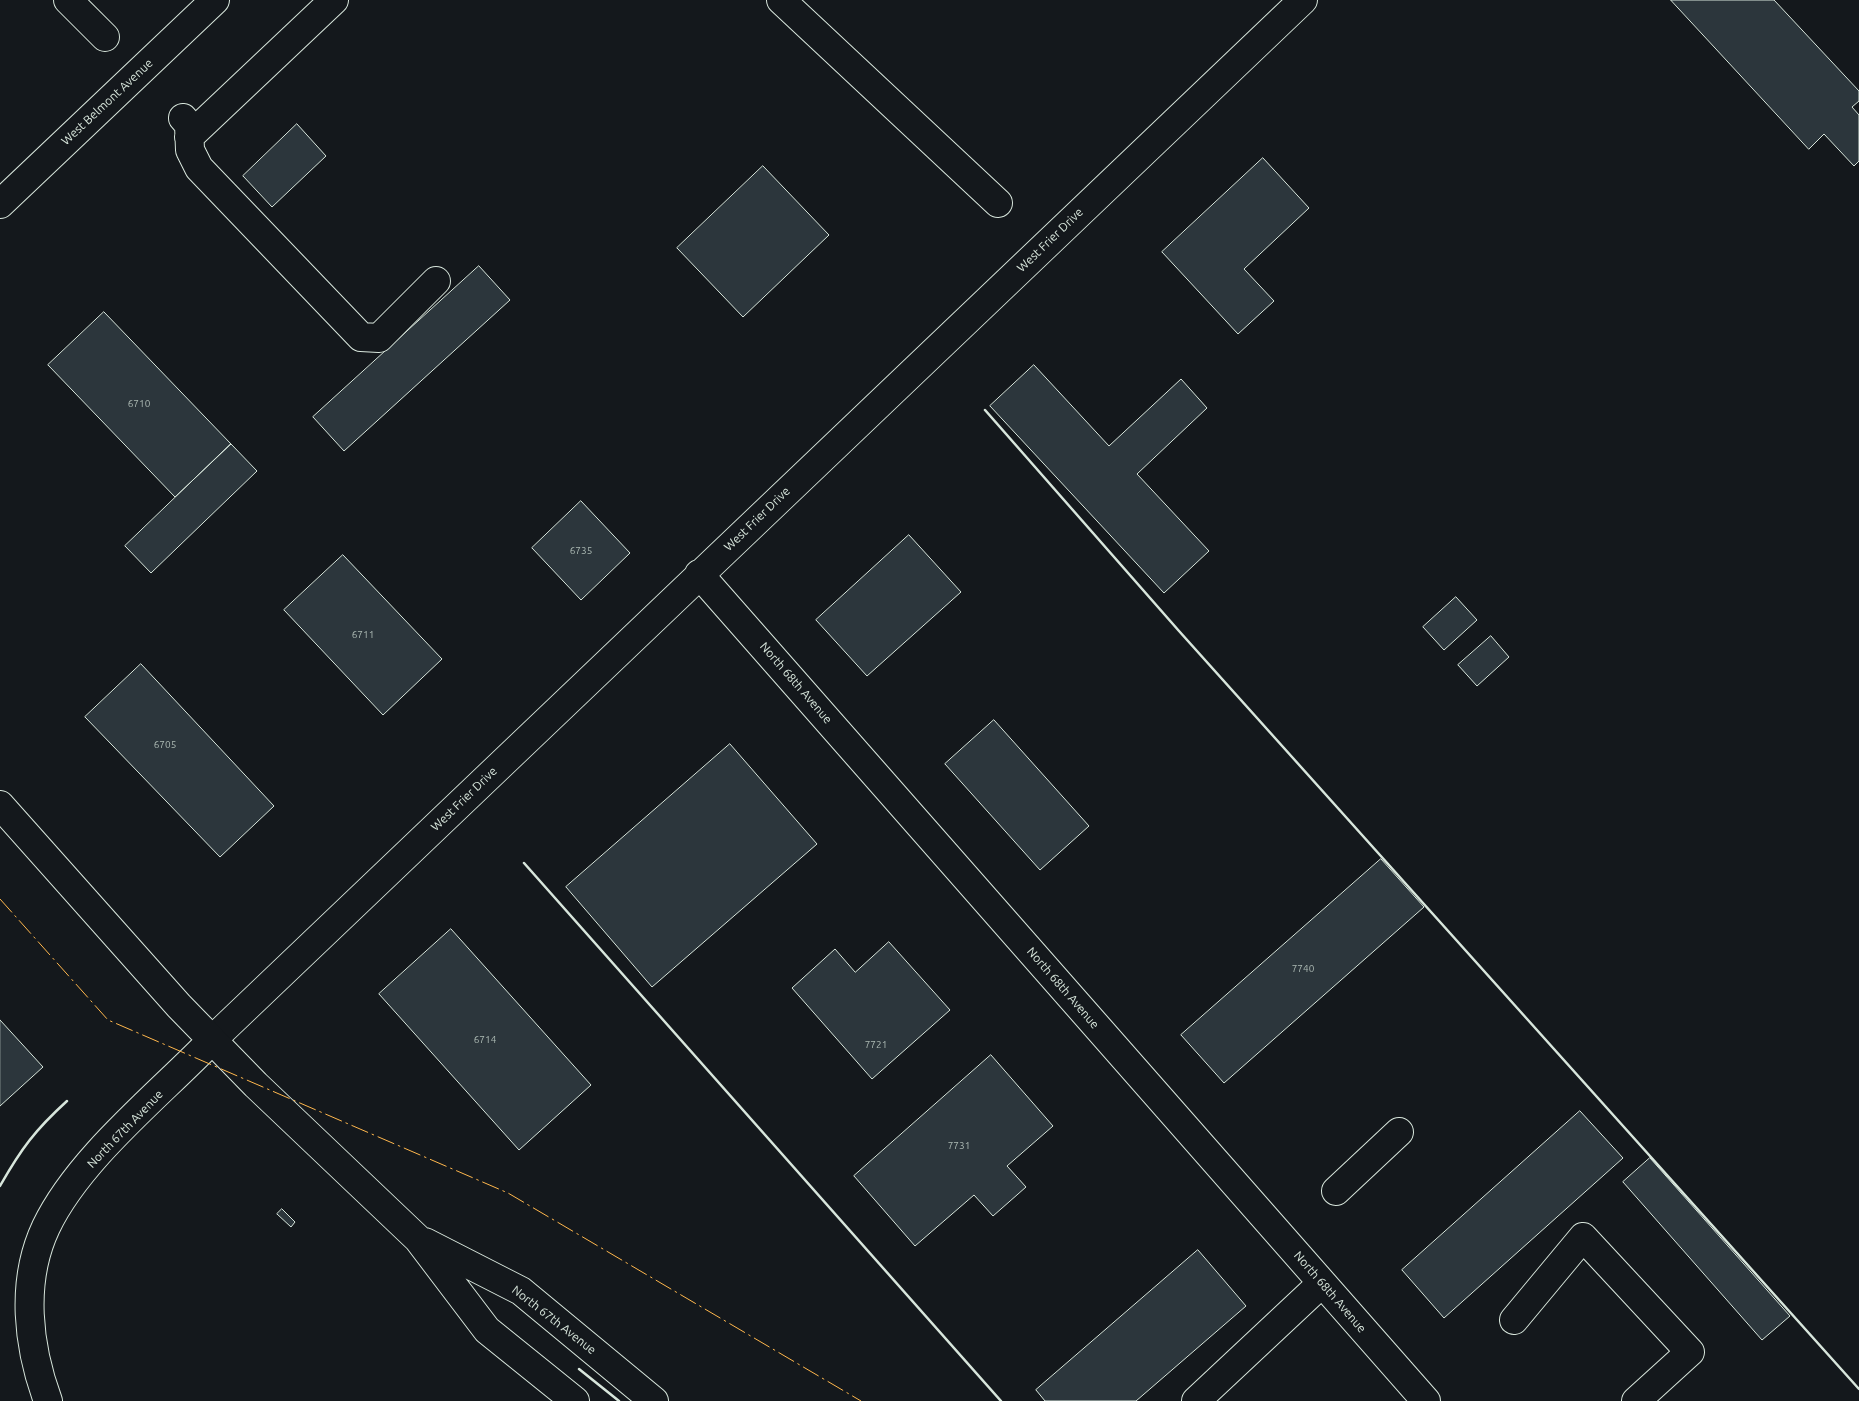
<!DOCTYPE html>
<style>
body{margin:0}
canvas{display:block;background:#14181c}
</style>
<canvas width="1859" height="1401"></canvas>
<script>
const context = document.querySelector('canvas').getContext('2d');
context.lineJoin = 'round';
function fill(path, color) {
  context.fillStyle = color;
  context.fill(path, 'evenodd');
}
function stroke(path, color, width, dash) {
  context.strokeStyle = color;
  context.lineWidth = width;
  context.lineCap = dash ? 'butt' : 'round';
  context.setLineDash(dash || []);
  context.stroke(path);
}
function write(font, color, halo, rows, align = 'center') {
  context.font = font + ' Ubuntu,sans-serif';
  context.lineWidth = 4;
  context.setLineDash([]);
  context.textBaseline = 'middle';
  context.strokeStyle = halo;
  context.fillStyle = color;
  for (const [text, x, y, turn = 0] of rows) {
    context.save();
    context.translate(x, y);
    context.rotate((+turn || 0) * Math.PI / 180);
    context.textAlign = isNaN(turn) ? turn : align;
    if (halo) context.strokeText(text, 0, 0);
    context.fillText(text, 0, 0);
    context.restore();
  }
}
const building = new Path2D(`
 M1671,0H1774L1859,91V101L1852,107L1859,115V161L1854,166L1824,134L1809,149Z
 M297,124L326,156L272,207L243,176Z
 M1263,158L1309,208L1244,269L1274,301L1238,334L1162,252Z
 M763,166L829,235L743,317L677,248Z
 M479,266L510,300L344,451L313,417Z
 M104,312L231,444L175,497L48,365Z
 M1034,365L1109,446L1181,379L1207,408L1137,474L1209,551L1164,593L990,406Z
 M231,444L257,471L151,573L125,546Z
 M581,501L630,553L581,600L532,548Z
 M909,535L961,592L867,676L816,620Z
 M343,555L442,659L383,715L284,610Z
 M1456,597L1477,620L1444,650L1423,627Z
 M1491,636L1509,657L1477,686L1458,665Z
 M141,664L274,806L220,857L85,717Z
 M994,720L1089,826L1040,870L945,764Z
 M730,744L817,844L652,987L566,887Z
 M1381,859L1424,907L1224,1083L1181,1035Z
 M451,929L591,1085L519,1150L379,994Z
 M889,942L950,1010L872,1079L792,988L835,949L855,972Z
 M0,1020L43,1067L0,1106Z
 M991,1055L1053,1126L1007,1166L1026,1187L993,1216L974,1195L915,1246L854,1176Z
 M1580,1111L1623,1158L1444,1318L1402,1270Z
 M1650,1158L1790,1316L1762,1340L1623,1182Z
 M282,1209L295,1222L291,1227L277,1214Z
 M1198,1250L1246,1306L1136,1401H1045L1036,1390Z`);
fill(building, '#2c363c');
stroke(building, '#d8e6dc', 1);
const minor = new Path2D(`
 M68,0L105,37
 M781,0L998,203
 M183,118L189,125L190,150L199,168L361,337L379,338L436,281
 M189,137L334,0
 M0,204L215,0
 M699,574L1426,1401
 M212,1040L1303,0
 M1336,1191L1399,1132
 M1514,1320L1583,1237L1690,1352L1636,1401
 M1196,1401L1322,1283`);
const major = new Path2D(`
 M0,805L179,1006L256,1085L418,1239L487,1330L575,1401
 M425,1242L521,1291L654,1401
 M48,1401C28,1347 20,1282 46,1227C79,1158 159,1095 212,1040`);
stroke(minor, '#d8e6dc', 30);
stroke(major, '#d8e6dc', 30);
stroke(minor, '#14181c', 28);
stroke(major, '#14181c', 28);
stroke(new Path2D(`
 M985,410L1179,631L1859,1389
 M524,863L1001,1401
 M0,1186C21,1149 35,1130 67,1101
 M579,1369L619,1401`), '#d8e6dc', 2.5);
stroke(new Path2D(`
 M0,899L108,1020L508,1193L861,1401`), '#ffb74d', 1, [18, 4, 2.5, 4]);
write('10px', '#adbab4', null, [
 ["6710",139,404],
 ["6735",581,551],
 ["6711",363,635],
 ["6705",165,745],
 ["7740",1303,969],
 ["6714",485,1040],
 ["7721",876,1045],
 ["7731",959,1146]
]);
write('12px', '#d8e6dc', '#14181c', [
 ["West Belmont Avenue",107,102,-43],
 ["West Frier Drive",1050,240,-44],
 ["West Frier Drive",757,519,-44],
 ["North 68th Avenue",796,683,49],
 ["West Frier Drive",464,799,-44],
 ["North 68th Avenue",1063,988,49],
 ["North 67th Avenue",125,1129,-46],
 ["North 68th Avenue",1330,1292,49],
 ["North 67th Avenue",554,1320,38]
]);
</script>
